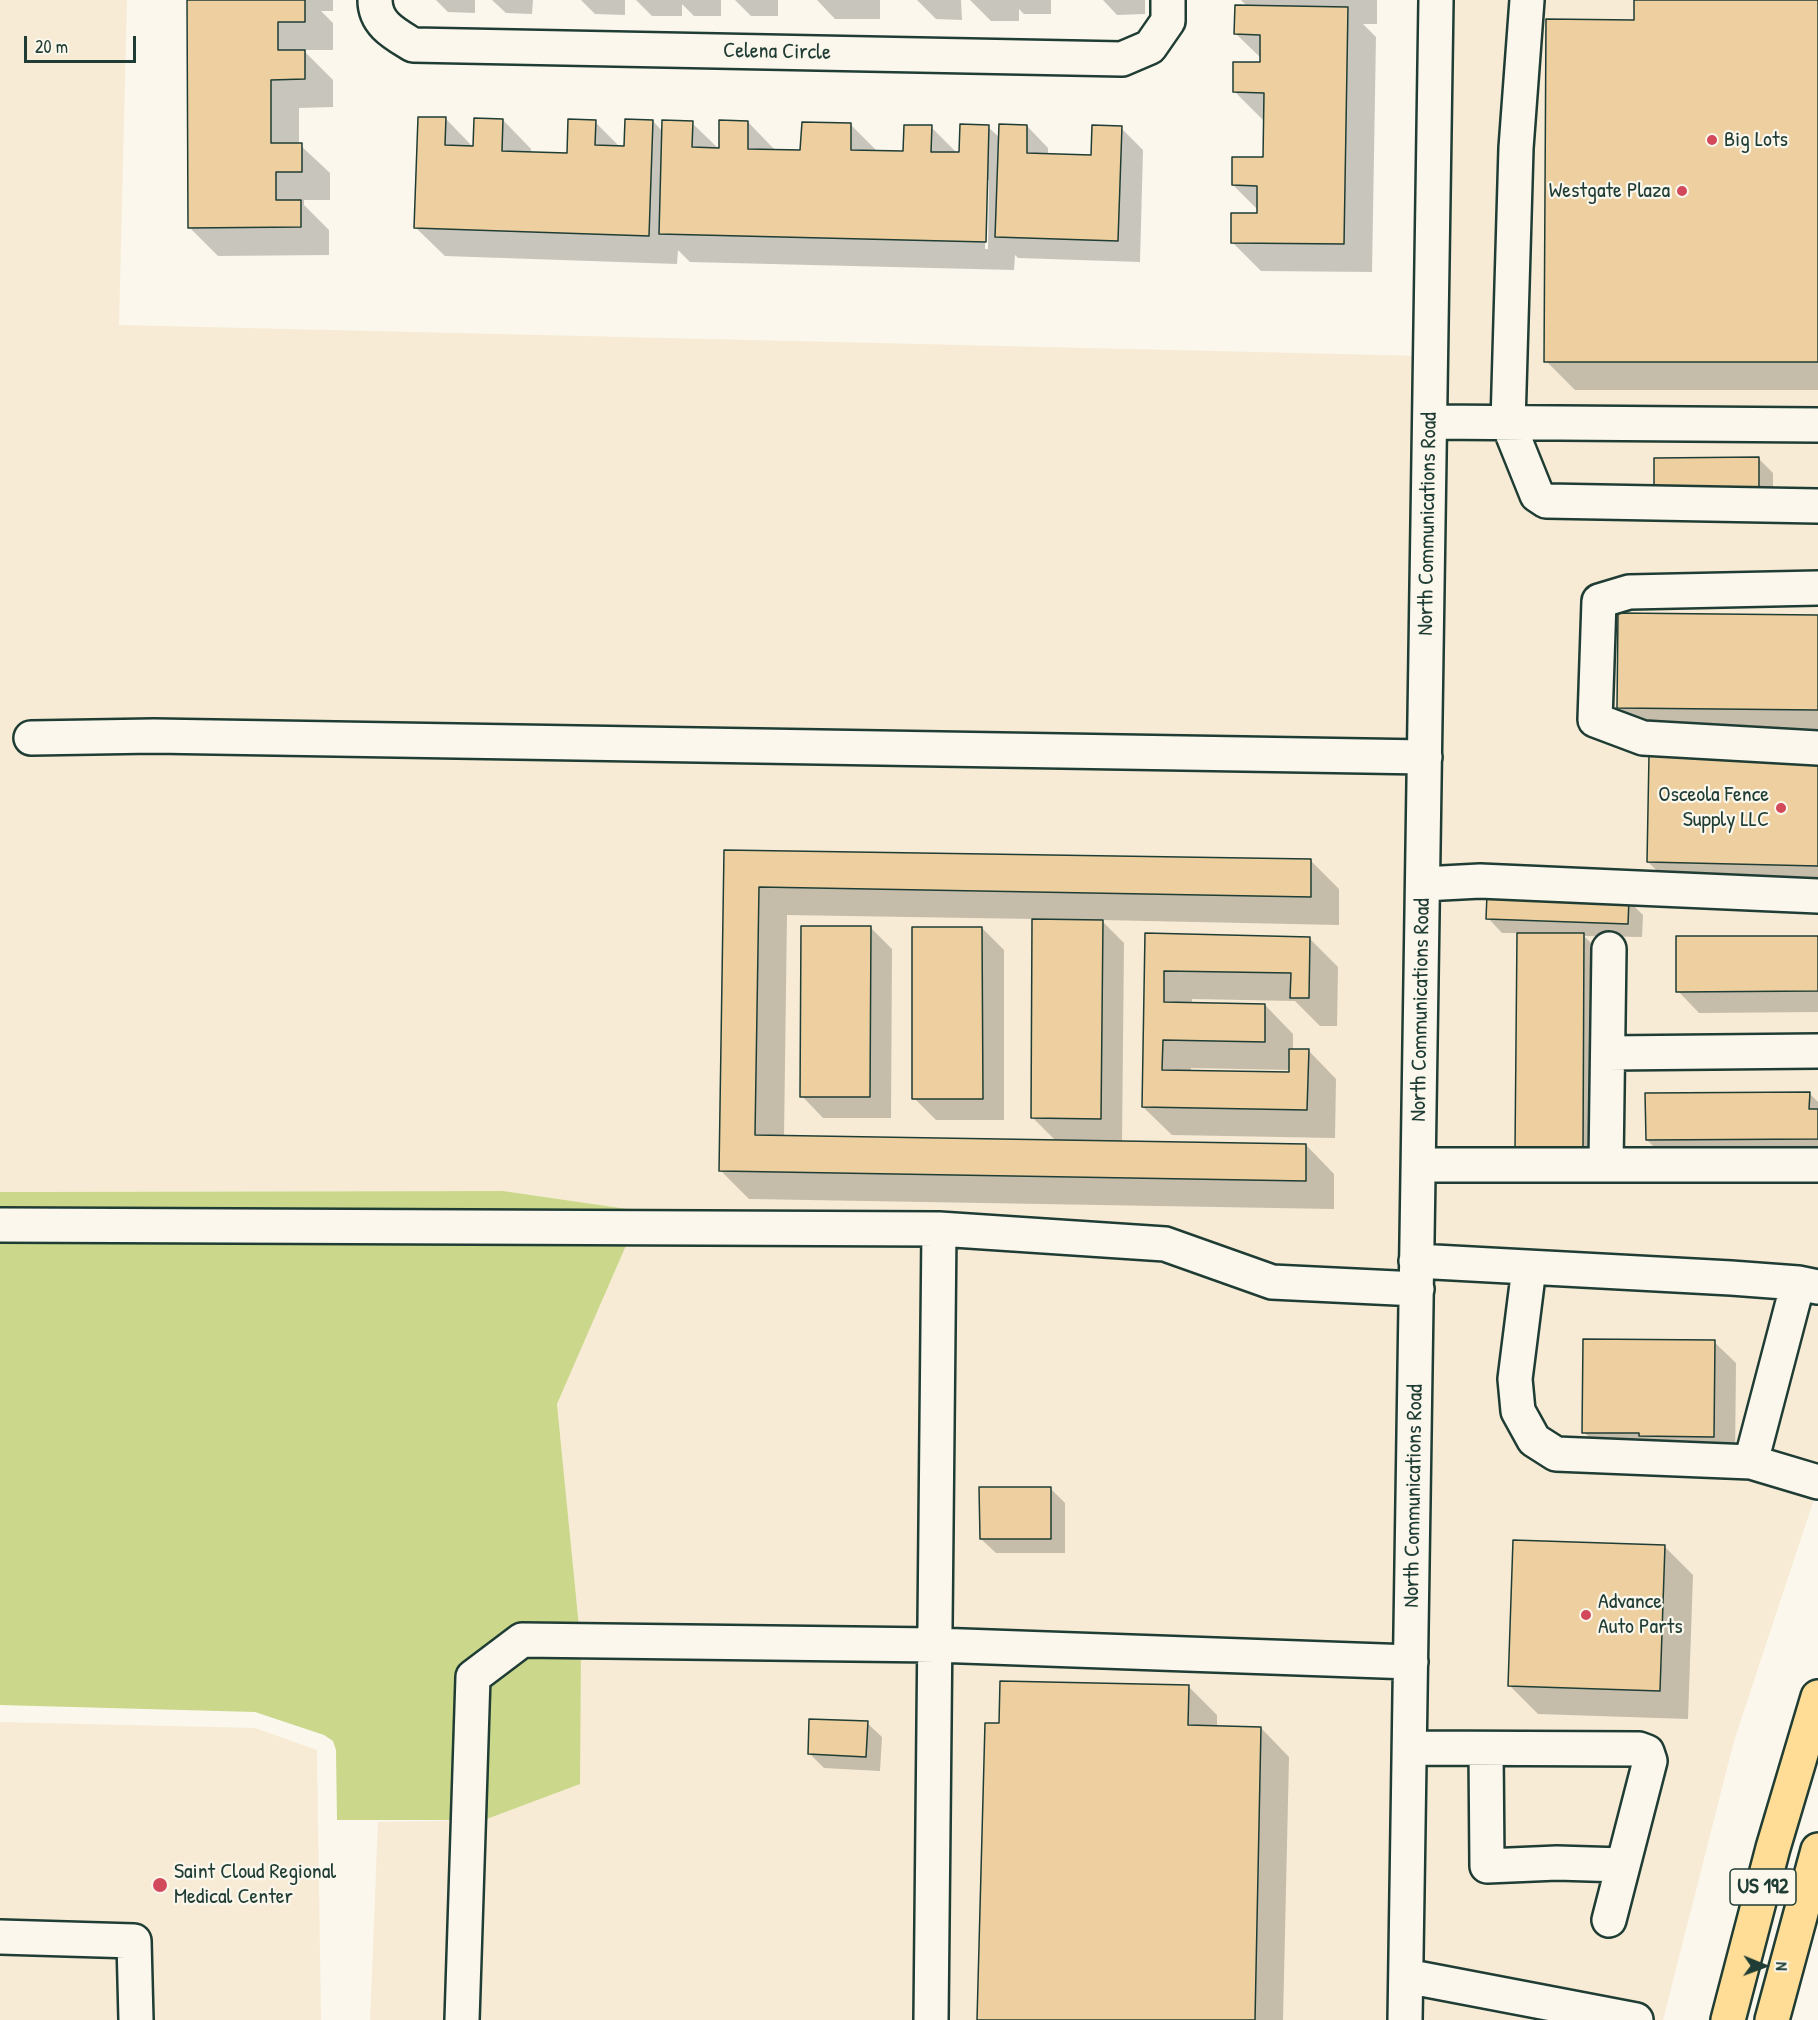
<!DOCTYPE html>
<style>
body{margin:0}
#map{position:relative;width:1818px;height:2020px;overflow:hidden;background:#fbf7ec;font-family:"Patrick Hand",sans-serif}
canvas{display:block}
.north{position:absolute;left:1734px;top:1936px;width:60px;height:60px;-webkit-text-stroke:4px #fbf7ec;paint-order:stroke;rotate:91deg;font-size:16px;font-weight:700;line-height:24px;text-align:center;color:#1f3d34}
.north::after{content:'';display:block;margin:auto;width:21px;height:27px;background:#1f3d34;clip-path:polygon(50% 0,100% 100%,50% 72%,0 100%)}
.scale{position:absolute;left:24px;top:36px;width:112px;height:27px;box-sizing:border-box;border:3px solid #1f3d34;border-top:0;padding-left:8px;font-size:18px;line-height:21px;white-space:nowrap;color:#1f3d34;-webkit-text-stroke:4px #fbf7ec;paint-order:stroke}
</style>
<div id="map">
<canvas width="1818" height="2020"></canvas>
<div class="north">N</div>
<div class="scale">20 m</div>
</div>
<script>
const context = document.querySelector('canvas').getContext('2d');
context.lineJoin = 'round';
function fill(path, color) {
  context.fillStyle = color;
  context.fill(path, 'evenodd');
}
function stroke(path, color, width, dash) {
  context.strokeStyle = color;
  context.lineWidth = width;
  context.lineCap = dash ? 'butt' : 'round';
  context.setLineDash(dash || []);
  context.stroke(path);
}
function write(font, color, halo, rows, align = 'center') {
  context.font = font + ' "Patrick Hand",sans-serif';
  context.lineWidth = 4.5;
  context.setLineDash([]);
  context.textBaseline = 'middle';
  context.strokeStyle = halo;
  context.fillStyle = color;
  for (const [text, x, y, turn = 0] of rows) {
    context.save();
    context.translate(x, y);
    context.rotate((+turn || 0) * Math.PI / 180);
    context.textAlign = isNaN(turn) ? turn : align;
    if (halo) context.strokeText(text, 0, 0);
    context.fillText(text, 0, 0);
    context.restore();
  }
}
fill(new Path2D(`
 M0,0H127L119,325L1424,356L1434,0H1818V1487L1734,1741L1663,2020H370L378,1822L484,1820L581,1647L557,1404L640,1211L503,1191L0,1192Z
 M0,1722L255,1728L317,1750L321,2020H0Z`), '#f7ebd5');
fill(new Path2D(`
 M503,1191L641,1211L557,1404L581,1647L580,1784L484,1820H337L336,1750L333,1741L324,1735L255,1712L0,1705V1192Z`), '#cbd88b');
fill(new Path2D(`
 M189,0H333V11H321L333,23V50H306V53L333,80V107L299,108V144L330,173V200H304V205L329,230V255L218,256L189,227Z
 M436,0H475V13L448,12Z
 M492,0H533L532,14L506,13Z
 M581,0H625V15L595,14Z
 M636,0H721V16H694L682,4V16H652Z
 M735,0H778V16H751Z
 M817,0H880V19H835Z
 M917,0H961L962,20L936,19Z
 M970,0H1051V14H1024L1019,9V21H991Z
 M1103,0H1145V14L1117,15Z
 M1241,0H1377V24H1363L1376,37L1372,272L1261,271L1232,242L1258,215V210L1233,185L1265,159V120H1263L1234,91L1261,63L1262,59L1236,34L1248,7Z
 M1636,0H1818V390H1575L1546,361L1636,21Z
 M446,119L474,148L503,120L531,149V153L568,154L595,122L621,148H625L653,121L663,132L692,123L720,150L748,122L776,151H802L851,125L878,152L905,153L931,127L960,156L988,127L1000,138L1027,126L1048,148V155L1093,156L1121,128L1143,150L1140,262L1018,258L1015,255L1014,270L690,262L678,250L677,264L445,256L416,228ZM986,180H989L988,249H985Z
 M1759,459L1773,473V506L1655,493Z
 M1818,616V738L1647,736L1619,707Z
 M1818,761V893L1677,890L1648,862Z
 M725,852L1311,861L1339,889V925L1101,920L1124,943L1122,1142L1306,1145L1334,1174V1209L749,1199L720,1170ZM787,915L1034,919L1033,1118L1056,1141L784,1137Z
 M1628,900L1643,915L1642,937L1584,936L1605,957L1604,1171H1538L1518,933H1502L1488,918Z
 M870,927L892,949L891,1118H823L802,1096Z
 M982,928L1004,950V1120H936L914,1098Z
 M1146,935L1309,938L1338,967L1337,1026H1320L1295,1001L1192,999V1004L1265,1005L1293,1034V1050H1308L1336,1079L1335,1138L1172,1135L1143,1107ZM1191,1068L1290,1070V1074L1191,1072Z
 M1818,937V1012L1699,1013L1678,991Z
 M1809,1093L1818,1102V1161L1669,1162L1647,1140Z
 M1714,1342L1736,1363L1735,1458L1605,1454L1584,1432Z
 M1051,1489L1065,1503V1553H996L981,1539Z
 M1664,1546L1693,1575L1688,1719L1538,1714L1509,1685Z
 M1189,1687L1217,1715V1727L1261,1728L1289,1757L1283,2020H979Z
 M867,1723L882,1737L880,1771L824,1768L809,1753Z`), '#0003');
const building = new Path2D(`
 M187,0H305V22H278V50H305V79L271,80V143H302V172H276V200H301V227L188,228Z
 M1634,0H1818V362H1544L1546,19L1634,20Z
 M1235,5L1348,7L1344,244L1231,243V213H1257V186L1232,185V157H1263L1264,93L1233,92V62H1260V35L1234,34Z
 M418,117H446L445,145L473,146L474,118L503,119L502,151L567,153L568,119L596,120L595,145L624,146L625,119L653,120L649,236L414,228Z
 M662,120L693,121L692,147L719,148V120L748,121V149L800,150L802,122L851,123V150L903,151L904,125H932L931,152H959L960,124L989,125L986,242L659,234Z
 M999,124L1027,125V153L1091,155L1092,125L1122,126L1118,241L995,237Z
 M1759,457V492L1654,493V458Z
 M1618,613L1818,615V710L1617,708Z
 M1649,755L1818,759V866L1647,862Z
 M724,850L1311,859V897L759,887L755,1135L1306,1144V1181L719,1171Z
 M1487,894L1629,899L1628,924L1486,919Z
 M1032,919L1103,920L1101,1119L1031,1118Z
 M801,926H871L870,1097H800Z
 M912,927H982L983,1099H912Z
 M1145,933L1310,937L1309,998H1290L1291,973L1164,971V1002L1265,1004V1042L1163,1040L1162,1070L1289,1072V1049H1309L1307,1110L1142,1107Z
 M1517,933H1584L1583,1150H1515Z
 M1676,936H1818V991L1676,992Z
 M1810,1092L1809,1109H1818V1139L1646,1140L1645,1093Z
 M1583,1339L1715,1340L1714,1437L1639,1436V1433H1582Z
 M979,1487H1051V1539H980Z
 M1513,1540L1665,1545L1660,1691L1508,1686Z
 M1000,1681L1189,1685L1188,1725L1261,1727L1255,2020H977L985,1723H999Z
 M809,1719L868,1721L866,1757L808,1754Z`);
fill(building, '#edcfa0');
stroke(building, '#1f3d34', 1.5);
const minor = new Path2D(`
 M375,0C375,24 395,34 413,45L1122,59L1150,47L1168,21V0
 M1527,0L1516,148L1508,423L1537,495L1546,501L1818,506
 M1430,422L1818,425
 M1818,588L1629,592L1599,601L1595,720L1643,738L1818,748
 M31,738L154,736L1425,757
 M1423,884L1480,881L1818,896
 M1608,1053L1818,1051
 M1606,1164L1609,949
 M1419,1165H1818
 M0,1225L939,1229L1165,1244L1272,1282L1417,1289
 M1416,1261L1731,1278L1798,1283L1818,1287
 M1529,1268L1515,1379L1518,1411L1534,1440L1556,1454L1751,1462L1818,1482
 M1751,1462L1798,1283
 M1410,1748L1639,1749L1647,1752L1650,1761L1609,1920
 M1486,1749L1487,1866L1557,1863L1623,1865
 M0,1937L134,1941L136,2020
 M1406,1976L1636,2020
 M462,2020L473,1677L522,1640L935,1645L1411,1662
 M931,2020L939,1229
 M1405,2020L1436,0`);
const highway = new Path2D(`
 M1728,2020L1773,1848L1818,1697
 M1772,2020L1818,1850`);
stroke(minor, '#1f3d34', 38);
stroke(highway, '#1f3d34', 38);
stroke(minor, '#fbf7ec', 33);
stroke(highway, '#ffdd96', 33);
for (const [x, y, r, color] of [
 [1712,140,6,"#d1495b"],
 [1682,191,6,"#d1495b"],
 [1781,808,6,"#d1495b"],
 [1586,1615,6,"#d1495b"],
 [160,1885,8,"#d1495b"]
]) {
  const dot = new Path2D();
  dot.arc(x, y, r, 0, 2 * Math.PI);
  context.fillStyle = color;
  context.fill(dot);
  stroke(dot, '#fbf7ec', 2);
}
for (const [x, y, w] of [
 [1763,1887,66]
]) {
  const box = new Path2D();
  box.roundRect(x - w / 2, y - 18, w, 36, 4.5);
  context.fillStyle = '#fbf7ec';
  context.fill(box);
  stroke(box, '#1f3d34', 1.5);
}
write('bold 21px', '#1f3d34', null, [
 ["US 192",1763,1887]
]);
write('22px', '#1f3d34', '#fbf7ec', [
 ["Celena Circle",777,52,1],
 ["North Communications Road",1428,524,-89],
 ["North Communications Road",1421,1010,-89],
 ["North Communications Road",1414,1496,-89]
]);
write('22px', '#1f3d34', '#fbf7ec', [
 ["Big Lots",1724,140],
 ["Westgate Plaza",1670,191,"right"],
 ["Osceola Fence",1769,795,"right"],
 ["Supply LLC",1769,820,"right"],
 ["Advance",1598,1602],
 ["Auto Parts",1598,1627],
 ["Saint Cloud Regional",174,1872],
 ["Medical Center",174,1897]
], 'left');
</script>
